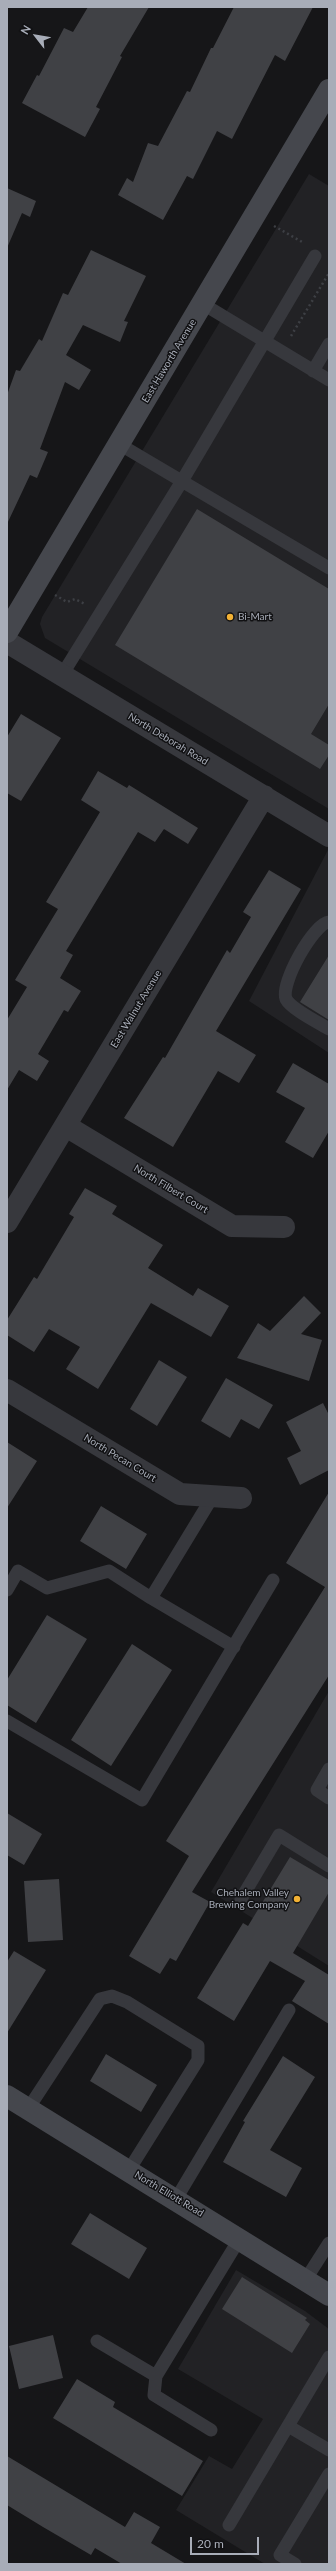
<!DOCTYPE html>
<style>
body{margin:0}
#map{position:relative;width:336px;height:2571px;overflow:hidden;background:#161618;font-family:Lato,sans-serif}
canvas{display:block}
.frame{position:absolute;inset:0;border:8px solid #a8adb8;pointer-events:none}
.north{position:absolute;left:16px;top:16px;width:40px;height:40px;-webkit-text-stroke:3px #111113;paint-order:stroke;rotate:301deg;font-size:11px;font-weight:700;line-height:16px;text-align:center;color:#a8adb8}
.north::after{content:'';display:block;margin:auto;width:14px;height:18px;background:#a8adb8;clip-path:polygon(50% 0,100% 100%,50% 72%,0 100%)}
.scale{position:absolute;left:190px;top:2537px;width:69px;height:18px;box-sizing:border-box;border:2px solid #a8adb8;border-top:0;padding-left:5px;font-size:12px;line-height:14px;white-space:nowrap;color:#a8adb8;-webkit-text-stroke:3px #111113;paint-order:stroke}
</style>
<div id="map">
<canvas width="336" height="2571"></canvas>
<div class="frame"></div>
<div class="north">N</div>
<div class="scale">20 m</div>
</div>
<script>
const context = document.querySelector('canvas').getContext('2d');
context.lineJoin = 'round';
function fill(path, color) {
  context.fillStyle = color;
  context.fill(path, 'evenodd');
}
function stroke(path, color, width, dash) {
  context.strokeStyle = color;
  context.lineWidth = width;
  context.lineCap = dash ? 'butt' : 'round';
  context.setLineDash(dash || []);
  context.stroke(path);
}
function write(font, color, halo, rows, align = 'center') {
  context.font = font + ' Lato,sans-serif';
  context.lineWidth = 3;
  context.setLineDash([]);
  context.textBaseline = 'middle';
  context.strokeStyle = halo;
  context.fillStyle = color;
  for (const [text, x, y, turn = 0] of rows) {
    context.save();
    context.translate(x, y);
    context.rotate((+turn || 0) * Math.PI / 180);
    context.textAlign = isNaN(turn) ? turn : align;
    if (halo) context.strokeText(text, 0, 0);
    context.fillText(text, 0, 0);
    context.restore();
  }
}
fill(new Path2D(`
 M309,174L329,186V809L45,638L40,624L42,617Z
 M329,848V1053L249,1001Z
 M329,1691V1966L211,1892Z
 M236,2270L305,2311L329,2329V2564H265L176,2510L209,2456L232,2469L263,2419L178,2369Z`), '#222225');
fill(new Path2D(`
 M88,7H149L120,56L122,57L96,107L100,109L85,137L22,103L37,75L39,76L64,28L73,32Z
 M234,7H313L285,61L275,55L232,139L217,131L193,179L187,176L163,220L118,195L127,178L133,182L148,143L158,146L187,91L190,92L211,48H213Z
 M7,188L36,201L30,217L22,213L7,248Z
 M91,250L146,276L124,321L128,322L120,342L83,325L66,355L91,370L79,390L65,382L40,449L48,452L37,478L30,475L7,524V395L16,370L20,371L39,339L42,341L63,293L68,295Z
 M197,509L329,589V704L311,734L329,745V755L320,769L115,645Z
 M21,714L61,738L21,801L7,793V737Z
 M98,771L127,788L129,785L198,828L188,844L164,829L155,842L138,832L66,951L73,955L60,978L81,991L68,1012L64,1010L38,1054L49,1061L37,1081L19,1070L7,1090V1020L27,987L15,980L58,909L46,902L100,812L81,800Z
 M269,870L301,889L216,1031L256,1055L239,1083L218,1071L173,1147L124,1118L163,1057L165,1058L227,950L230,953L251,917L243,912Z
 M329,955V1020L300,1002Z
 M293,1063L329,1084V1131L313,1158L285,1142L305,1108L276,1092Z
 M85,1188L117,1206L112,1214L163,1245L148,1268L193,1296L198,1288L229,1306L211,1337L151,1303L98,1389L66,1369L80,1347L49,1329L34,1352L7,1335V1320L34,1277L37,1279L74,1217L69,1214Z
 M304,1296L321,1313L301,1334L322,1340L309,1381L237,1358L258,1323L270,1331Z
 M159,1360L187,1377L157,1426L130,1409Z
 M226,1378L273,1405L259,1429L241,1419L230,1438L201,1421Z
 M323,1403L329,1415V1470L300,1485L287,1458L301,1451L286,1422Z
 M7,1442L37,1461L7,1508Z
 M329,1492V1675L192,1892L210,1902L176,1961L170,1958L160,1974L129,1956L189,1856L166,1841L325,1587L286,1563Z
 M101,1506L147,1534L126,1569L80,1541Z
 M47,1615L87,1639L36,1723L7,1705V1680Z
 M132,1644L172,1670L111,1766L71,1740Z
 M7,1813L42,1834L24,1865L7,1855Z
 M290,1857L329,1880V1892L293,1953L329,1975V2024L292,2001L305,1981L270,1961L234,2021L197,1998L243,1923L248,1926Z
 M59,1879L63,1940L28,1942L24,1881Z
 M14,1951L46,1970L7,2033V1962Z
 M106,2054L157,2085L141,2112L90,2081Z
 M283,2056L315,2077L270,2150L302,2168L286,2197L223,2162L245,2122L243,2121Z
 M90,2213L147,2248L129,2279L71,2244Z
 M242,2277L307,2318L305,2320L310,2324L292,2353L222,2309Z
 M53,2335L63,2378L19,2389L9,2346Z
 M77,2379L115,2402L113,2407L203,2461L182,2496L53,2418Z
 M7,2456L125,2527L134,2512L160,2527L151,2543L186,2564H122L95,2548L91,2555L43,2527L7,2505Z`), '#404145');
stroke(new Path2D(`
 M274,226L304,243
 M291,336L329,273
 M55,595L67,602L75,599L85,604`), '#3d3f44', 2.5, [2, 3]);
stroke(new Path2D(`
 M203,304L329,380
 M313,371L329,344
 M119,444L329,568
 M62,675L182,481L315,256
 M329,922C314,923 280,983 286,999C291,1009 319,1023 329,1029
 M7,1590L18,1571L47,1588L109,1571L151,1598L213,1496
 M151,1598L234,1647
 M7,1721L142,1800L273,1580
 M329,1769L317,1790L329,1798
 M241,1899L279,1835L329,1866
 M28,2109L100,1999L112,1996L127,2002L198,2046V2060L129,2170
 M176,2199L289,2010
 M306,2279L329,2243
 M97,2341L156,2376L240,2238
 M156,2376L154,2395L211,2430
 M288,2426L329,2450
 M229,2525L329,2357
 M295,2564L280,2555L329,2474`), '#37383d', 13);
stroke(new Path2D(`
 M7,642L329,836
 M66,1126L232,1226L284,1227
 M7,1222L264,796
 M7,1390L180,1494L241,1498`), '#37383d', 22);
stroke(new Path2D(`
 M7,632L329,90
 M7,2096L329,2295`), '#45474d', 22);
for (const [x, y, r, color] of [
 [230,617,4,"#f2b134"],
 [297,1899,4,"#f2b134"]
]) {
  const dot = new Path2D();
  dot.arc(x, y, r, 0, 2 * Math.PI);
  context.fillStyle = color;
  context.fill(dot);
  stroke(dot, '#111113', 1.5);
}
write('10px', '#a8adb8', '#111113', [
 ["East Haworth Avenue",169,361,-59],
 ["North Deborah Road",168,739,31],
 ["East Walnut Avenue",136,1009,-59],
 ["North Filbert Court",171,1189,31],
 ["North Pecan Court",120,1458,31],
 ["North Elliott Road",169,2194,31]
]);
write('10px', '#a8adb8', '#111113', [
 ["Bi-Mart",238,617],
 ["Chehalem Valley",289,1893,"right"],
 ["Brewing Company",289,1905,"right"]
], 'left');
</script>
